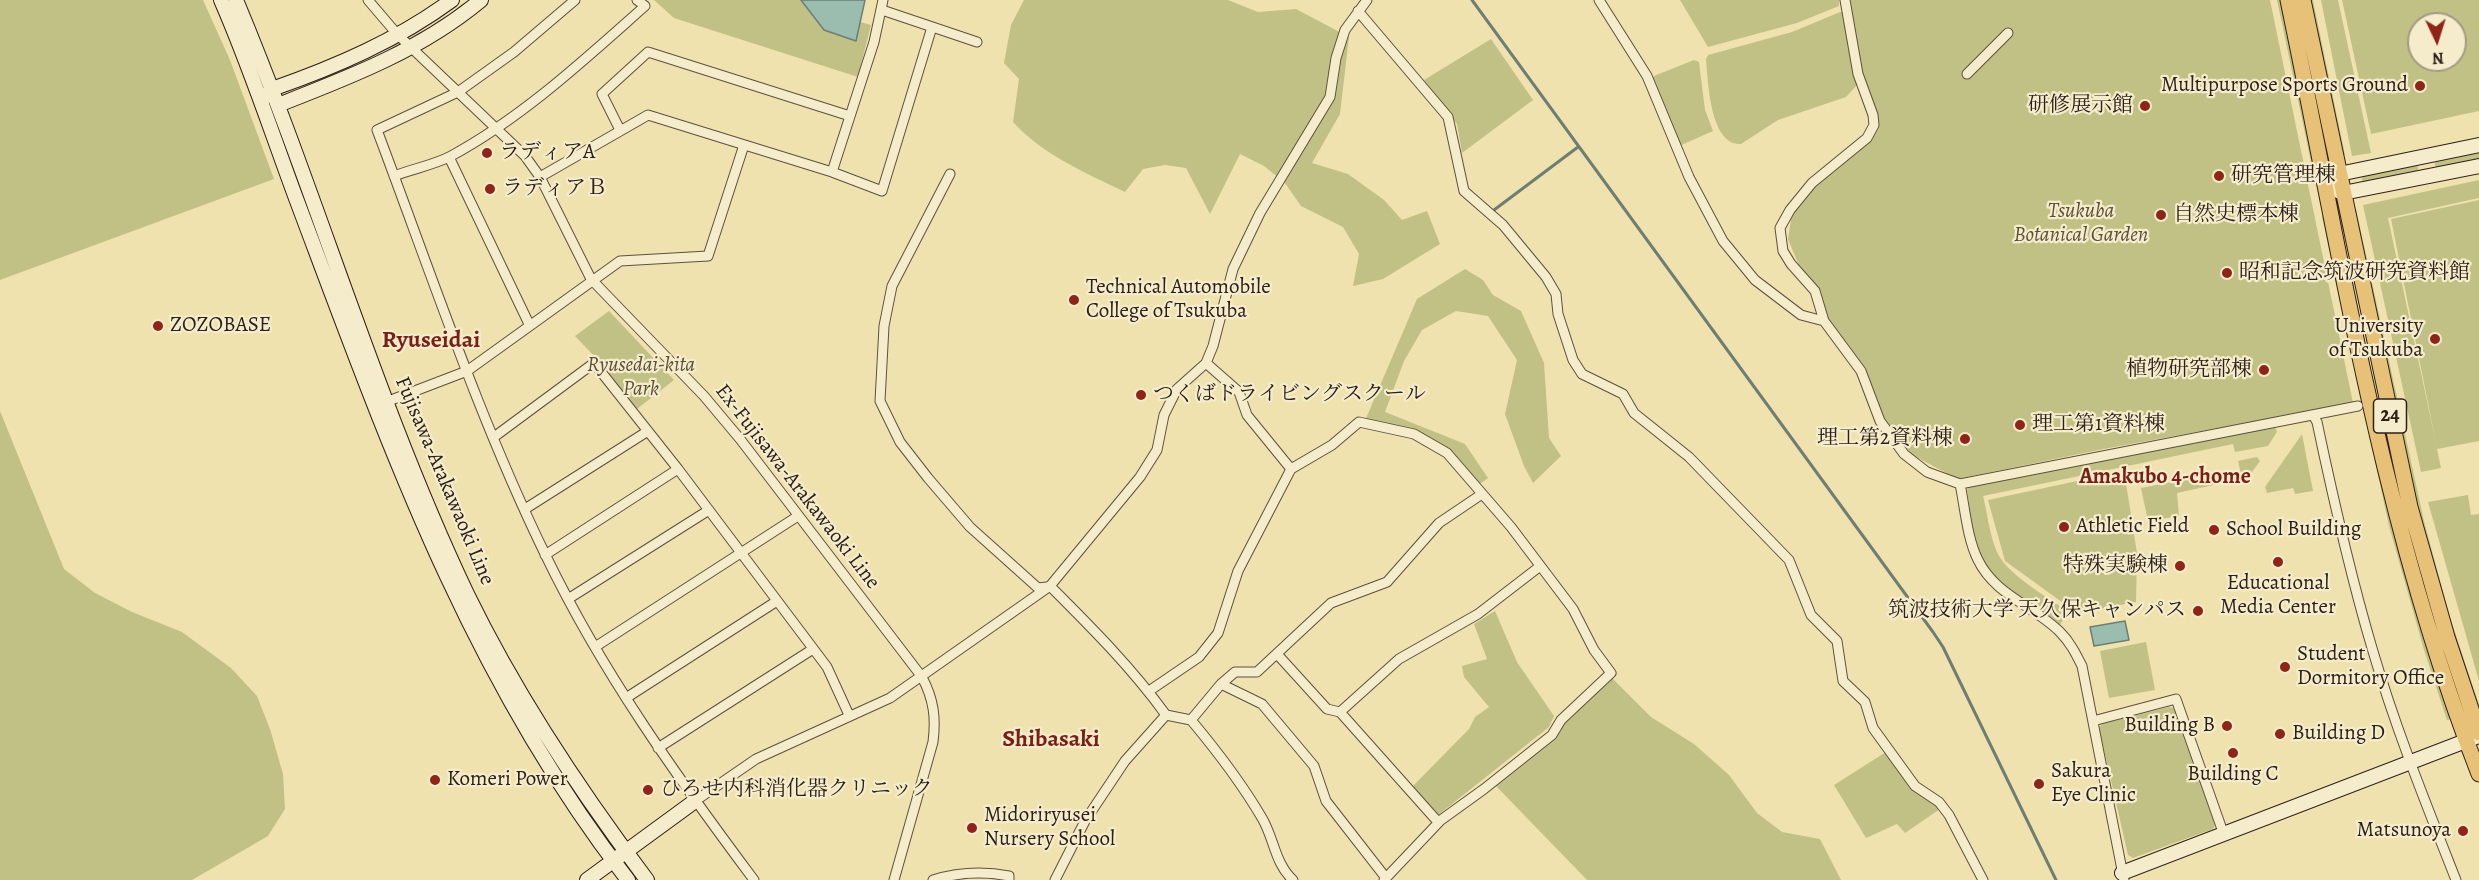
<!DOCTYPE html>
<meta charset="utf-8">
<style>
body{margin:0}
#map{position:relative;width:2479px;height:880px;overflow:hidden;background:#efe2af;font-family:Alegreya,serif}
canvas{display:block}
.north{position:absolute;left:2407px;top:12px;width:60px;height:60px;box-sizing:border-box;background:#f5eccb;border:2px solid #a59a84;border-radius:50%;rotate:176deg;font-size:16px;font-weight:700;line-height:24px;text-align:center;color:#2c201a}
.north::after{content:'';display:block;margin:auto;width:21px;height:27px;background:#8f2418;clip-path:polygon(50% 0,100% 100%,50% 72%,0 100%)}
</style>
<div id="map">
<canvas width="2479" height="880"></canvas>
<div class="north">N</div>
</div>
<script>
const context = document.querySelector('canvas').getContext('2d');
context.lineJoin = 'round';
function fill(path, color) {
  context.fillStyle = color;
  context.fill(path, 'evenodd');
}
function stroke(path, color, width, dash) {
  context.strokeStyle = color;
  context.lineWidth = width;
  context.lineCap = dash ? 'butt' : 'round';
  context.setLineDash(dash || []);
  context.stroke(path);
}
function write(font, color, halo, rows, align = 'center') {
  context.font = font + ' Alegreya,"Noto Serif JP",serif';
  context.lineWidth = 4.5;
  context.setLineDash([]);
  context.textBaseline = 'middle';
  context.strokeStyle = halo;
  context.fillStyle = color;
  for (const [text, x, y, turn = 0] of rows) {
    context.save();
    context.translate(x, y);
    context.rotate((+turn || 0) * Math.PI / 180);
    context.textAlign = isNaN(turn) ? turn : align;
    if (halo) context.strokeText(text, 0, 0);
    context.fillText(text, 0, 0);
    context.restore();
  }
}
fill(new Path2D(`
 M0,0H203L230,60L274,179L0,280Z
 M654,0H801L824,30L855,41L860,22L871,25L858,77L674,18Z
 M1024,0H1228L1258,12L1296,9L1349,37L1340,114L1312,163L1348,174L1384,200L1402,220L1427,211L1440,244L1383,279L1353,286L1359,254L1343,227L1301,206L1285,183L1264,166L1240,154L1210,214L1186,168L1165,165L1143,169L1125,192C1086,173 1043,155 1013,122L1019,79L1004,63L1011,25Z
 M1680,0H1839V6L1797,23L1708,47Z
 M1850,0H2270L2353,403L2104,449L1957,479L1911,454L1885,420L1866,369L1828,319L1819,289L1800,268L1788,239L1792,214L1811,190L1877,128L1862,74Z
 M2277,0H2281L2315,161L2311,162Z
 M2308,0H2313L2345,155H2341Z
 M2321,0H2338L2371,153L2352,156Z
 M2342,0H2479V111L2371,134ZM2419,24H2455V60H2419Z
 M1840,12H1843L1857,85L1846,97L1778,120L1741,144C1710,146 1708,81 1706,59L1708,55L1792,32Z
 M1491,39L1533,100L1462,153L1457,124L1424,80Z
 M1694,60L1699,62L1705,110L1713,131L1679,146L1652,81L1654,76Z
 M2479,149V161L2436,170L2434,159Z
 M2417,162L2419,174L2363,185L2361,174Z
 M2479,180V198L2388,218L2437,448L2391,219L2479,200V441L2437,449L2441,468L2421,472L2363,205Z
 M2356,209L2424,521L2450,617L2479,705V710L2477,711L2420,522L2353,210Z
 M2327,216L2451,719L2447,720L2424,650L2389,526L2322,217Z
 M1465,269L1483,280L1493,295L1521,311L1544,363L1549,438L1561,456L1533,483L1524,466L1505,414L1517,360L1488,316L1456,311L1422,330L1404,361L1385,412L1465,444L1488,478L1476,487L1432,443L1364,423L1417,299Z
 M609,311L674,380L637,409L596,358L575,336Z
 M0,411L64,569L95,593L132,612L182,632L231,668L257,696L270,729L283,774L285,809L268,836L192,880H0Z
 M2275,427L2277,432L2268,446L2235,452L2233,444L1983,496C1988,515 1990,542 2001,559C2015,579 2048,597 2068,612L2060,625C2032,605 1991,585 1979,550C1972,531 1970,510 1967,490L1969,486Z
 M2302,434L2313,491L2295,494L2293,488L2267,493L2265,487Z
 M2257,457L2260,461L2249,476L2241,474L2238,461Z
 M2124,471L2137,553L2136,602L2077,613L2005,561L1988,500Z
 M2229,471L2232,481L2177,493L2179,516L2148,521L2141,488Z
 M2468,495L2471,515L2479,514V681L2428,502Z
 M1495,611L1517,662L1554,716L1549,727L1438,815L1413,786L1469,729L1475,717L1489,707L1464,677L1462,666L1487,659L1474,624Z
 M2146,642L2155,690L2109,698L2100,651Z
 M1611,677L1651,717L1694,744L1729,775L1757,813L1782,832L1820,839L1841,880H1587L1495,785L1554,738L1560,732L1565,721Z
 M2169,707L2175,708L2215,825L2213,829L2133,858L2128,855L2099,728L2102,724Z
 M1886,752L1940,809L1905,833L1897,824L1866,838L1834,785Z`), '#c1c185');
const water = new Path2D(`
 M801,0H865L856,41L824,30Z
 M2125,621L2129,640L2094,646L2090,627Z`);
fill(water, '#9abdaf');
stroke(water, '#6e7e73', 1.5);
stroke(new Path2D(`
 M1472,0L1933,632L1943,647L2056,880
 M1494,210L1578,147`), '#6e7e73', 3);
const street = new Path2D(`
 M368,0L397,34L525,156L540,177L591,279L704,396L740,439L922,677C934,700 936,718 933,742L894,880
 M575,0L514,52L458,92L377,130C431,273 479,419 546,556C602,672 677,777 754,880
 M1599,0L1647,76L1689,177L1723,241L1755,280L1801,315L1824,321
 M1845,0L1858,74L1873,115L1874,125L1867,138L1812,183L1790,210L1780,228L1783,251L1791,264L1815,291L1824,321L1861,371L1880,421L1904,454L1927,472L1960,484C1965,508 1967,538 1978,560C1995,595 2034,606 2060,632C2070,642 2076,654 2082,666L2124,880
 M882,10L977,42
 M1358,11L1448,117L1464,191L1503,225L1546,277L1556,294L1558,314L1573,360L1582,374L1623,394L1634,413L1689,457L1789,560L1811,615L1837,641L1843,681L1865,702L1873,728L1915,786L1939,802L1949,815L1983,880
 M1967,74L2008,33
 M620,130L602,94L648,52L850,116
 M449,157L529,324
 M832,172L874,42L883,0
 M950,174L892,286L884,326L880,401L900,442L928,478L970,527L1038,588L1047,587
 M394,176C412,169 434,165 451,156C523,117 584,60 645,6L637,0
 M540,177L648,115L832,172L882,191L932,27
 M1206,363L1239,392L1247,415L1291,469
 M386,402L467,371L620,261L708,256L744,145
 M2313,415L2317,422C2333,498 2350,574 2372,648C2395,727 2426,804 2456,880
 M494,437L594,363L678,469L827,667L849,715
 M1960,484L2358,406
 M525,509L648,431
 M545,555L678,469
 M1050,586C1091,627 1132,668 1166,715L1191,720L1221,684L1235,672H1257L1331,603L1387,582L1439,523L1482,494
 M568,599L709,510
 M595,647L798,516
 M1277,654L1327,709L1340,712L1438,822
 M1221,684L1262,704L1314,766L1326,801L1386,878
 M1149,691L1199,657L1218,633L1238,571L1291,469L1332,445L1359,422L1414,434L1447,453L1511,527L1573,609L1594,650L1611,673L1561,720L1552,735L1484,789L1441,820L1384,880
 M626,698L777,601
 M1340,712L1399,659L1478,614L1539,567
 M1191,720C1217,751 1242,784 1262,818C1274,838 1275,864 1293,880
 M2093,721L2176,699L2224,835
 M658,748L813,649
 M695,801L756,759L890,698L1050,586L1140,477L1157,450L1164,415L1177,389L1206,363L1213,346L1233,269L1260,213L1330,97L1336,58L1345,30L1367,0
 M933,880C959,872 983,871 1009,876V880
 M1055,880L1085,821L1125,761L1166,715`);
const secondary = new Path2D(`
 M221,0C250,66 272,134 297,201C387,440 469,676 628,880
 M236,0C318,196 376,402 467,594C516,695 580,791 647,880
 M266,96L272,89C335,67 398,40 452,0
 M278,105C350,77 421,50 481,0
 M2479,145L2339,174L2327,186L2343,193L2479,166
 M2122,873L2476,737
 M587,880L695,801`);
const primary = new Path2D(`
 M2288,0C2342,259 2382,526 2479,774
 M2303,0L2410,507L2447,637L2479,733`);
stroke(street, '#5d503f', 11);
stroke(secondary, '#2c201a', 16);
stroke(primary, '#2c201a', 17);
stroke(street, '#f5eccb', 9);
stroke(secondary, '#f5eccb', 14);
stroke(primary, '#e8c178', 15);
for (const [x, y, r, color] of [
 [2420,86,6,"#8f2418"],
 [2145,106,6,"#8f2418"],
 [487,153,6,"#8f2418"],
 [2219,176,6,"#8f2418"],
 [490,189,6,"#8f2418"],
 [2161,215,6,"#8f2418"],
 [2227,273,6,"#8f2418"],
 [1074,300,6,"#8f2418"],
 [158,326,6,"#8f2418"],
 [2435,339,6,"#8f2418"],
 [2264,370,6,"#8f2418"],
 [1141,395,6,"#8f2418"],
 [2020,425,6,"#8f2418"],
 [1965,439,6,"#8f2418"],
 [2064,527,6,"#8f2418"],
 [2214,530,6,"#8f2418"],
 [2278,562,6,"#8f2418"],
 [2180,566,6,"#8f2418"],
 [2198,611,6,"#8f2418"],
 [2285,667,6,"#8f2418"],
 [2227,726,6,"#8f2418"],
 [2280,734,6,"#8f2418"],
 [2233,753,6,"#8f2418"],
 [435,780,6,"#8f2418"],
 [2039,784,6,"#8f2418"],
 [648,790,6,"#8f2418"],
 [972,828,6,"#8f2418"],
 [2463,831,6,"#8f2418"]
]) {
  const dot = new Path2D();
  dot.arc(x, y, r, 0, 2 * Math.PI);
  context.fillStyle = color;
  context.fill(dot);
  stroke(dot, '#f5eccb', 2);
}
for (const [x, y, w] of [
 [2390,416,33]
]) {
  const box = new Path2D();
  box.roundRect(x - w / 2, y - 17, w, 34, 4.5);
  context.fillStyle = '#f5eccb';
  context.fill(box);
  stroke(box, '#2c201a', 1.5);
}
write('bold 20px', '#2c201a', null, [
 ["24",2390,416]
]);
write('21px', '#2c201a', '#f5eccb', [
 ["Multipurpose Sports Ground",2408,86,"right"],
 ["研修展示館",2133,106,"right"],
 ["ラディアA",499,153],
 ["研究管理棟",2231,176],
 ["ラディアＢ",502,189],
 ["自然史標本棟",2173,215],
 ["昭和記念筑波研究資料館",2239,273],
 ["Technical Automobile",1086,288],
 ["College of Tsukuba",1086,312],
 ["ZOZOBASE",170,326],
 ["University",2423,327,"right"],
 ["of Tsukuba",2423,351,"right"],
 ["植物研究部棟",2252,370,"right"],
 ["つくばドライビングスクール",1153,395],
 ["理工第1資料棟",2032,425],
 ["理工第2資料棟",1953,439,"right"],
 ["Athletic Field",2076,527],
 ["School Building",2226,530],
 ["特殊実験棟",2168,566,"right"],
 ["Educational",2278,584,"center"],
 ["Media Center",2278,608,"center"],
 ["筑波技術大学 天久保キャンパス",2186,611,"right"],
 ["Student",2297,655],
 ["Dormitory Office",2297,679],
 ["Building B",2215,726,"right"],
 ["Building D",2292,734],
 ["Sakura",2051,772],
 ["Eye Clinic",2051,796],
 ["Building C",2233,775,"center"],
 ["Komeri Power",447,780],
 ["ひろせ内科消化器クリニック",660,790],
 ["Midoriryusei",984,816],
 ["Nursery School",984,840],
 ["Matsunoya",2451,831,"right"]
], 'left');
write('italic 21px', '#59503a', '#f5eccb', [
 ["Tsukuba",2081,212],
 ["Botanical Garden",2081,236],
 ["Ryusedai-kita",641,366],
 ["Park",641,390]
]);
write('21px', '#2c201a', '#f5eccb', [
 ["Fujisawa-Arakawaoki Line",444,481,67],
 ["Ex-Fujisawa-Arakawaoki Line",797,487,52]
]);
write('bold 22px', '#7a1f14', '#f5eccb', [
 ["Amakubo 4-chome",2165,478]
]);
write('bold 24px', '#7a1f14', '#f5eccb', [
 ["Ryuseidai",431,341],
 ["Shibasaki",1051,740]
]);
</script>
